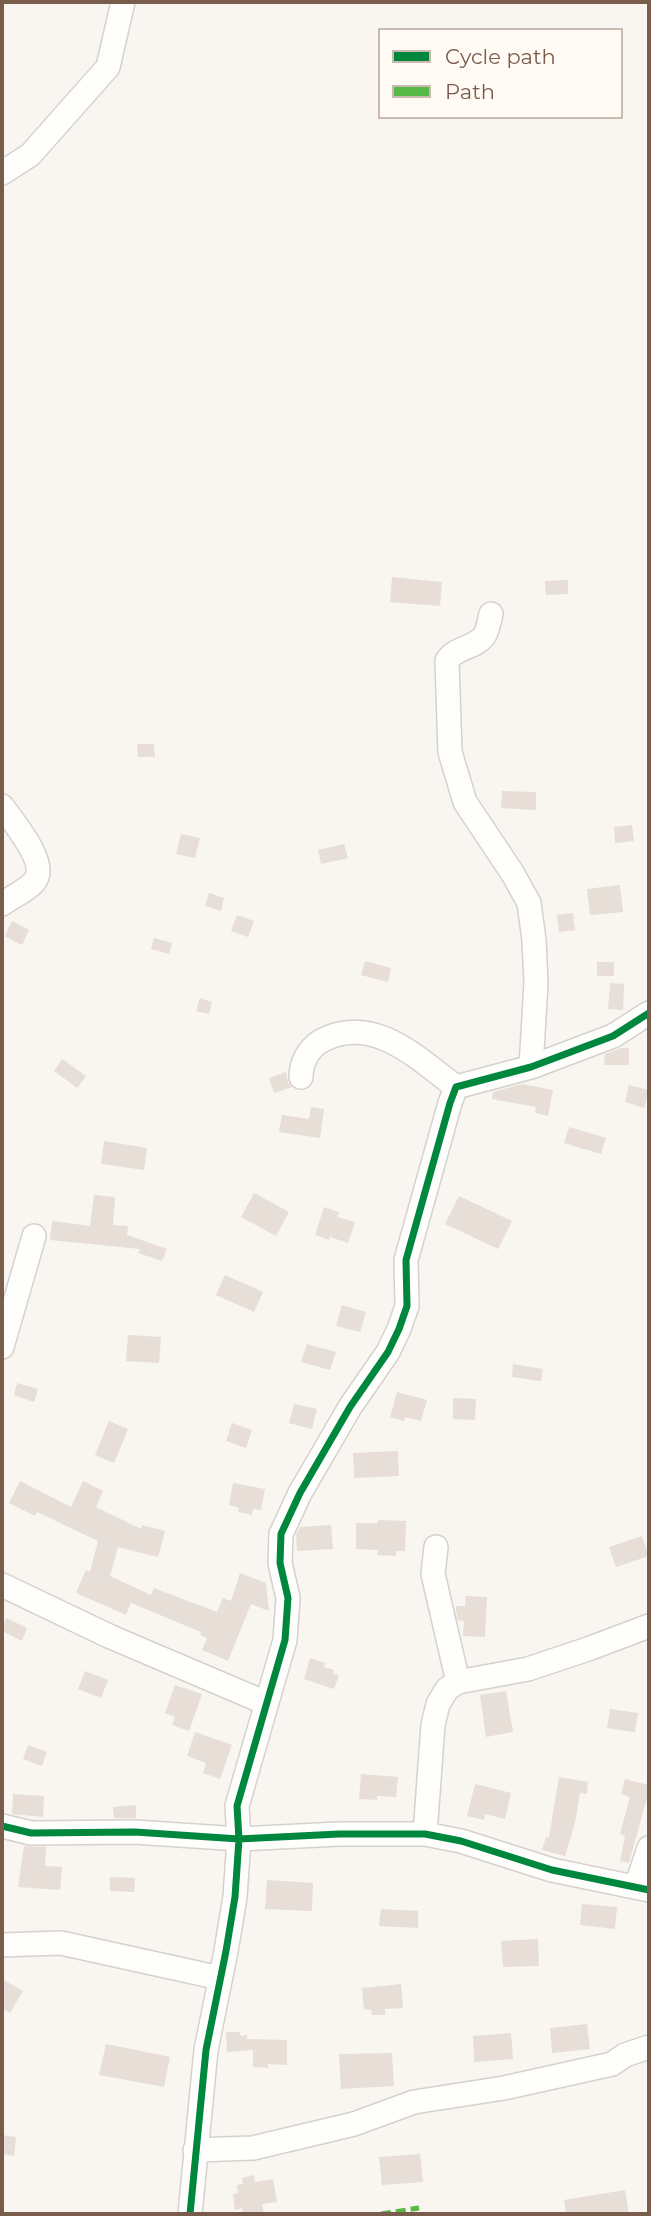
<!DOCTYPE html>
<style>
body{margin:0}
#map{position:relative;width:651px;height:2216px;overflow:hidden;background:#f9f5f0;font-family:Montserrat,sans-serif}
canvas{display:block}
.frame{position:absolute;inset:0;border:4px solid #7a5c4d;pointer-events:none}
.legend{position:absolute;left:378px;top:28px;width:245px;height:91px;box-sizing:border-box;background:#fffaf3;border:2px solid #cabbb1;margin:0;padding:9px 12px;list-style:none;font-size:21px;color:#7a5c4d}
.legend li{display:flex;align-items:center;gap:14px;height:35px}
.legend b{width:35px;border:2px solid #cabbb1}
</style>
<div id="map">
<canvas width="651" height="2216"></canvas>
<div class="frame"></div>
<ul class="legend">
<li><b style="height:9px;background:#00873e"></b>Cycle path</li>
<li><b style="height:9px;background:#58b947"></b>Path</li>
</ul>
</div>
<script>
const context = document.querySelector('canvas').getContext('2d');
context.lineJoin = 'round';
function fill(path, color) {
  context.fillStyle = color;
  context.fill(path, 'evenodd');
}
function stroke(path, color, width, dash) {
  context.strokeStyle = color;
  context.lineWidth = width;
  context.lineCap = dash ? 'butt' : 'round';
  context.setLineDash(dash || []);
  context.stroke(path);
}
fill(new Path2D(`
 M392,577L442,582L440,606L390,602Z
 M568,580V594L546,595L545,581Z
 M137,744H154L155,757H138Z
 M502,791L536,792V810L501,808Z
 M632,825L634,841L615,843L614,827Z
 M181,834L200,838L195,858L176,854Z
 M344,844L348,858L321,864L318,850Z
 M620,885L623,912L590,915L587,889Z
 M209,893L224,898L221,911L205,906Z
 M573,913L575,930L559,932L557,915Z
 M237,915L254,921L248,937L231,931Z
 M12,921L29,930L22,945L5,936Z
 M154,938L172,943L169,954L151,949Z
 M365,961L391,968L388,982L361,975Z
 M597,962H614V976H597Z
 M610,983L624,984L623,1010L608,1009Z
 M200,998L212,1002L209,1014L196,1011Z
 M621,1048H629V1065H604L605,1054Z
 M62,1059L86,1076L77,1088L54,1071Z
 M286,1072L288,1083L292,1087L274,1093L269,1078Z
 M522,1084L553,1090L548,1116L535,1113L536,1107L492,1099L493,1092Z
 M629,1085L649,1090L644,1108L625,1102Z
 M311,1107L324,1109L320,1138L279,1132L282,1115L309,1119Z
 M569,1127L606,1138L601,1154L564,1143Z
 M104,1141L147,1148L144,1170L101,1164Z
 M254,1193L289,1212L276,1236L241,1217Z
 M94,1195L115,1197L113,1225L128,1226L127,1235L167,1249L162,1261L138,1253L140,1249L50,1240L52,1221L90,1226Z
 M459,1196L512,1221L498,1249L445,1224Z
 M324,1207L339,1212L337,1217L355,1222L348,1243L330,1237L329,1240L315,1235Z
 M225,1275L263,1292L254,1312L216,1295Z
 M342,1305L366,1312L360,1332L336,1326Z
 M128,1335L161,1337L159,1363L126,1361Z
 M307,1344L336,1352L330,1370L301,1362Z
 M513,1364L543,1369L541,1381L512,1377Z
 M17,1383L38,1389L34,1402L14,1395Z
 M397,1392L427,1400L421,1421L405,1417L404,1421L390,1417Z
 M453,1398L476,1399L475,1420L453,1419Z
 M294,1404L317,1409L312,1429L289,1423Z
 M109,1421L128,1429L114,1463L95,1455Z
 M232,1423L252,1430L246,1448L226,1441Z
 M398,1451L399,1476L354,1478L353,1453Z
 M20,1481L71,1507L83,1481L103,1491L96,1507L141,1529L142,1525L165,1531L158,1557L118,1547L110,1576L151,1595L154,1588L217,1612L223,1598L231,1601L240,1573L266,1583L269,1611L251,1604L228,1661L202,1650L207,1638L200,1635L201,1632L131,1603L126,1615L76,1593L86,1570L90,1572L98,1541L37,1512L35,1516L9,1503Z
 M233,1483L265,1489L261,1510L253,1509L252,1515L238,1512L239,1508L229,1505Z
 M378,1520L406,1521L405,1551H396V1556L377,1555L378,1550L356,1549V1523H378Z
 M331,1525L333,1549L297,1551L296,1534L300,1527Z
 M642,1536L649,1556L616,1567L609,1547Z
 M466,1596L487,1597L485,1637L463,1636L464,1621L458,1620L456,1611V1606H465Z
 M6,1618L27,1628L22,1641L2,1631Z
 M310,1658L325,1663L324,1667L334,1670L333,1674L339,1675L334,1689L304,1679Z
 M85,1671L108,1680L101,1698L78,1689Z
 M175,1685L202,1694L189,1731L172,1725L175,1717L165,1713Z
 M506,1691L513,1732L486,1737L480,1695Z
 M610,1709L638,1713L635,1732L607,1728Z
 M195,1732L232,1745L220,1779L203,1773L206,1763L187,1756Z
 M28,1745L47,1752L42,1766L23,1759Z
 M361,1774L398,1777L396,1797L377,1796V1800L359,1799Z
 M559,1777L588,1782L587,1794L580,1793L575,1823L565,1856L542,1850L546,1837H549Z
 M625,1779L649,1785V1801H646L629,1863L620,1861L625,1836L620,1834L630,1797L621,1794Z
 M475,1784L511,1793L505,1819L485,1814L484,1820L467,1816Z
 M13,1794L44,1796L43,1817L12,1814Z
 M136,1805V1818H114L113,1807Z
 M24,1846L46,1847L45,1866L62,1867L60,1890L18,1887Z
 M110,1877L135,1878L134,1892L110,1891Z
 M267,1880L313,1883L312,1911L265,1909Z
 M582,1904L617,1907L615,1929L580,1925Z
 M381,1909L418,1911V1928L379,1926Z
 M538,1939L539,1966L503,1967L501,1941Z
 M2,1979L23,1991L10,2013L2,2008Z
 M401,1984L403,2008L385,2009V2015H372L371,2010L364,2009L362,1988Z
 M587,2024L590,2049L552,2053L550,2028Z
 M226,2032H239L241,2036L247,2035V2039L287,2040V2065L267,2064L269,2068L253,2067V2050L227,2052Z
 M511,2033L513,2059L474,2062L473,2036Z
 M106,2044L170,2057L164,2087L99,2075Z
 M392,2053L394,2086L341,2089L339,2054Z
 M2,2135L16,2137L14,2156L2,2154Z
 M420,2154L423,2182L382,2185L379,2157Z
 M254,2175L255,2182L273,2179L277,2202L262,2204L264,2214H243L242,2208L235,2210L233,2194L238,2193L237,2185L243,2184L242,2178Z
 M625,2190L629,2214H566L564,2200Z`), '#e6ded7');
const minor = new Path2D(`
 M2,173L30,155L108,67L123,2
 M491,614C489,621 488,631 484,636C474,649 455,647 447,661L450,752L465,802L513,874L529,903L534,940L536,983L531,1067
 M2,806C13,822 50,864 34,882C26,891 12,897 2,904
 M301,1077C301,1063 308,1049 321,1041C373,1013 417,1058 456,1087
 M2,1347L34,1236
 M436,1547L433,1574L458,1682
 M2,1585L111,1637L266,1703
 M2,1826L31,1833L135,1832L239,1839L339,1834H425L461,1841L552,1870L649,1890
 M425,1834L433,1725L438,1704L447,1689L458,1682L528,1669L588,1649L649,1626
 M636,1887L649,1848
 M2,1945L61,1943L220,1978
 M195,2150L253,2148L354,2124L414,2102L504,2088L612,2064L625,2055L649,2047
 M190,2214L206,2050L226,1951L235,1897L239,1839L237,1806L285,1640L288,1598L280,1563L281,1534L300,1493L350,1407L388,1352L399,1329L407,1306L406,1260L450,1103L456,1087L531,1067L613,1036L649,1013`);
stroke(minor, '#d7d1cb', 26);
stroke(minor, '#fefefd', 23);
stroke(new Path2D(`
 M381,2214L419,2208`), '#58b947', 5, [10, 5]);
stroke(new Path2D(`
 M2,1826L31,1833L135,1832L239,1839L339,1834H425L461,1841L552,1870L649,1890
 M190,2214L206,2050L226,1951L235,1897L239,1839L237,1806L285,1640L288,1598L280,1563L281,1534L300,1493L350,1407L388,1352L399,1329L407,1306L406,1260L450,1103L456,1087L531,1067L613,1036L649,1013`), '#00873e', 7);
</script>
